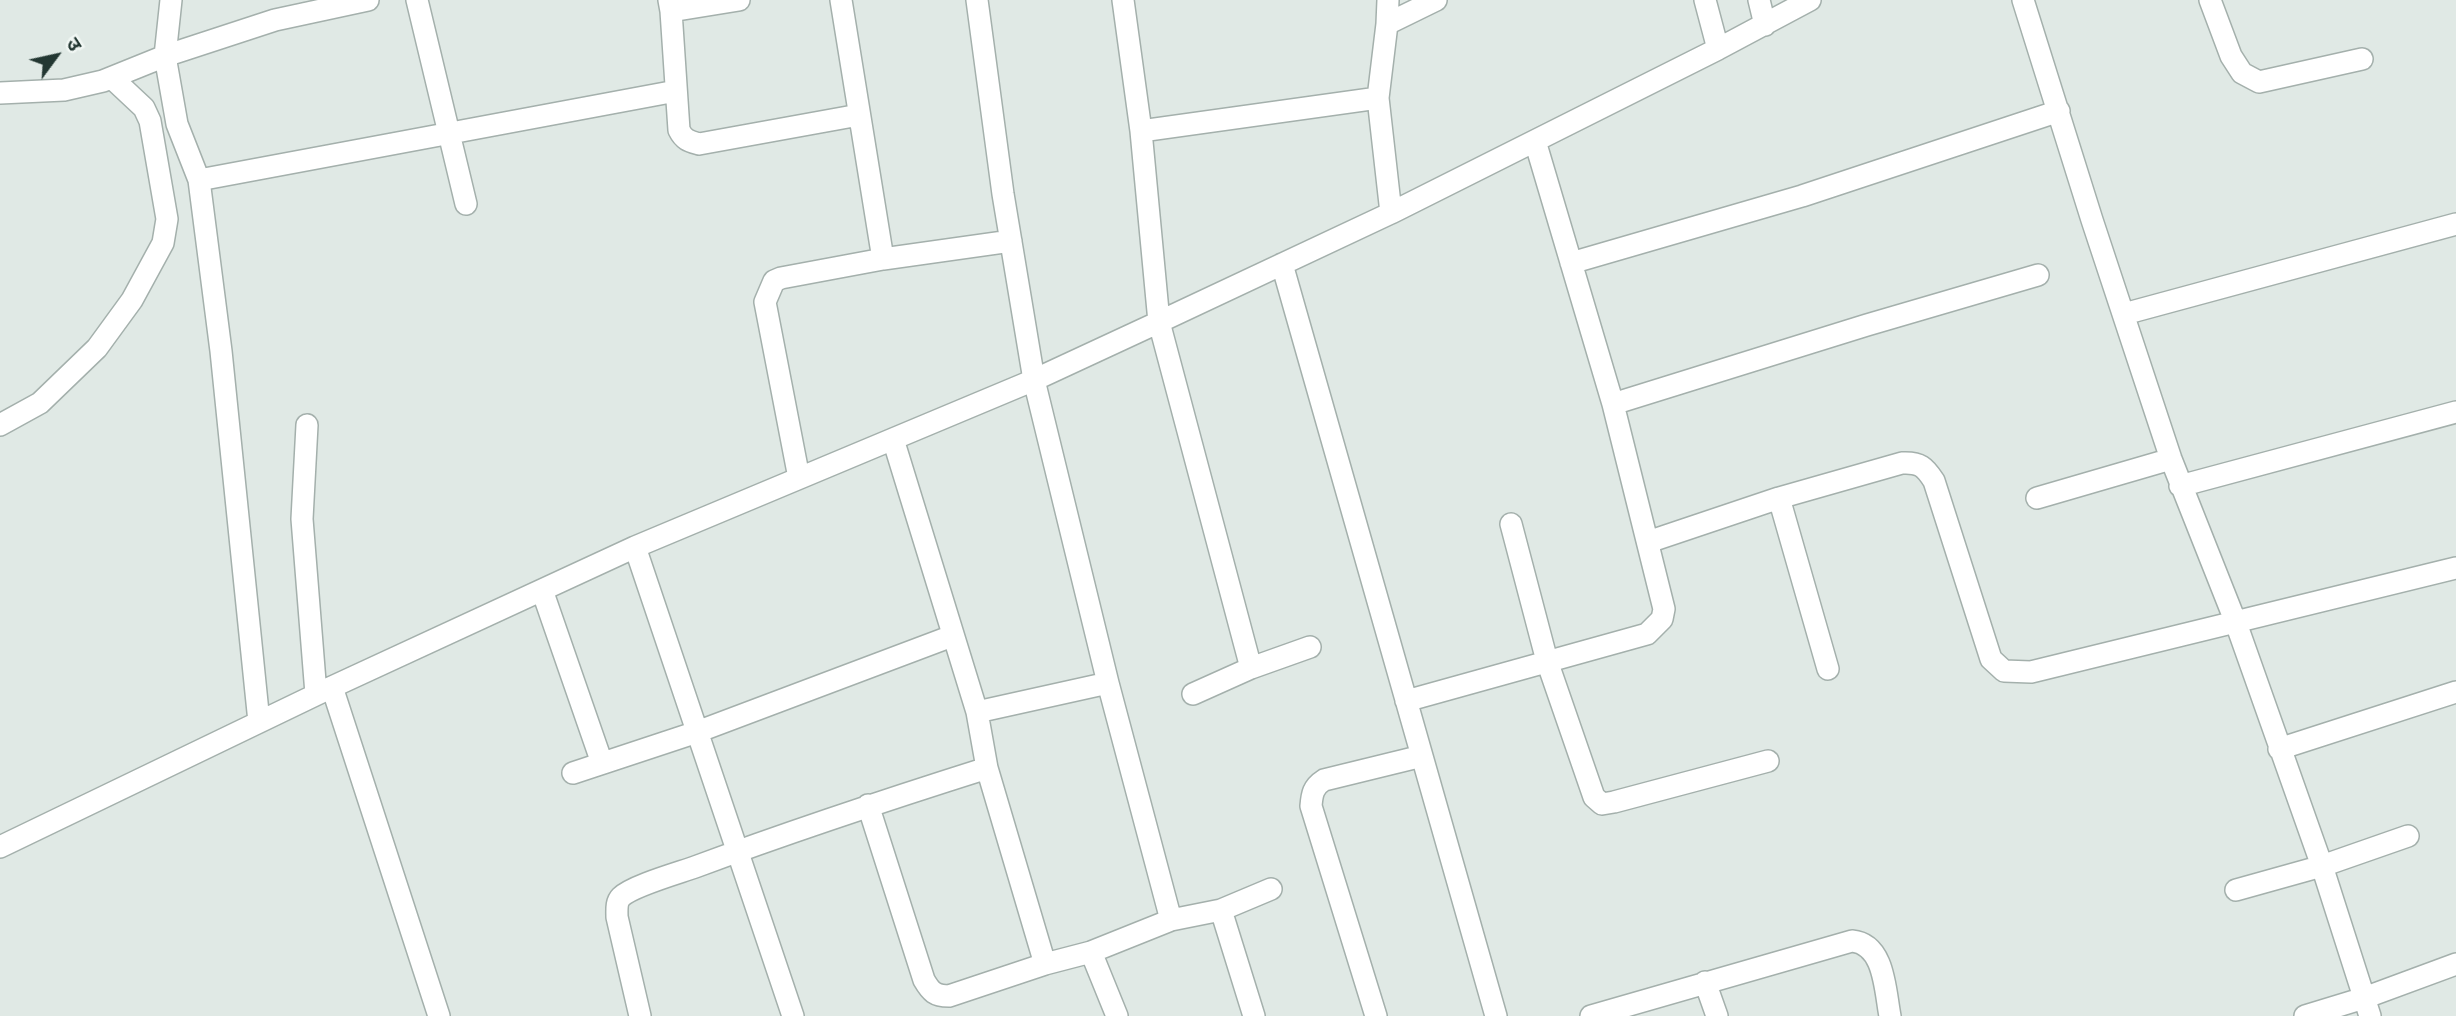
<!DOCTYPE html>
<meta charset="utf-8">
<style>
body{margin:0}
#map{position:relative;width:2456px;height:1016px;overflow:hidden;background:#e0e9e5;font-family:"Roboto Condensed","Noto Sans Devanagari",sans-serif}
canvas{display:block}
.north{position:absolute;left:21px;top:21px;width:70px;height:70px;-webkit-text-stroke:5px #f0f6f3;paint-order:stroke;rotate:57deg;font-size:19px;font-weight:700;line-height:28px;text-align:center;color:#233732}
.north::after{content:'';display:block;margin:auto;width:24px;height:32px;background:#233732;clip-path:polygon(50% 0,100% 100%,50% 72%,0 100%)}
</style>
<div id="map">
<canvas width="2456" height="1016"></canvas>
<div class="north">उ</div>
</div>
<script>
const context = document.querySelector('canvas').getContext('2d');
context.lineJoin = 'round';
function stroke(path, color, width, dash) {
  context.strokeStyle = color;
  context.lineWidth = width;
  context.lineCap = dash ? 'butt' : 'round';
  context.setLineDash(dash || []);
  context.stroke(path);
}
const minor = new Path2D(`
 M171,0L165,56L177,124L199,180L221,351L259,722
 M417,0L466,204
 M669,0L671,11L679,130C684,140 689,141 699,144L859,115
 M841,0L883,259
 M977,0L1003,194L1034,380L1108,683L1171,920
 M1123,0L1141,131L1159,322L1251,668
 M1388,0L1387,24L1378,98L1391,213
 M1705,0L1718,49
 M1759,0L1765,25
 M2023,0L2092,220L2171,459L2236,623L2322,866L2370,1016
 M2210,0L2231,56L2242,73L2259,82L2362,59
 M671,11L739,0
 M1387,24L1436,0
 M0,93L64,90L103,81L165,56L275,20L368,0
 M1141,131L1378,98
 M199,180L676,91
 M1571,263L1802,196L2059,111
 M1282,264L1496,1016
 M2124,314L2456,224
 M1613,404L1867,325L2038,275
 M0,425L40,403L97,348L132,300L163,243L167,219L150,121L144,108L112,78
 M307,425L302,519L316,694
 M893,439L977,712L987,768L1045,964
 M799,478L765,302L774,281L781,278L883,259L1011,241
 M2180,486L2456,412
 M1779,498L1828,669
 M2037,498L2171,459
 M1511,524L1547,661L1594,797L1602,804L1614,802L1768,761
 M1648,542L1779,498L1902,463C1920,462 1925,467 1934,481L1991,659L2004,671L2031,672L2456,568
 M635,547L793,1016
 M542,590L602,763
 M332,687L439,1016
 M1193,694L1251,668L1310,647
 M1406,701L1647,634L1662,619L1664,609L1613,404L1535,141
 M977,712L1108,683
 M2279,749L2456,692
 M573,773L697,732L952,636
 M868,805L924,980C931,992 935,996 949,996L1045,964L1091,952L1171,920L1221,910L1271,889
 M0,847L332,687L635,547L1034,380L1159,322L1391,213L1718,49L1810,0
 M2236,890L2322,866L2408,836
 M1221,910L1254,1016
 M1091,952L1117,1016
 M1705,982L1717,1016
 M640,1016L617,917C617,910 616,902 621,897C632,886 678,873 695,867C792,831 889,799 987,768
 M1376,1016L1311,806C1312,794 1313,787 1324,780L1422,756
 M1591,1016L1852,941C1885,944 1885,991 1890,1016
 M2305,1016L2364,998L2456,964`);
stroke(minor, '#a4b0ac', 24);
stroke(minor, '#fff', 21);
</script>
